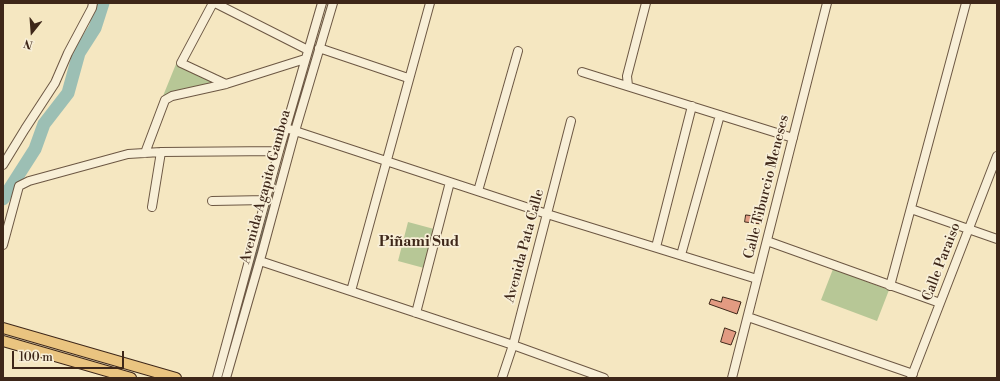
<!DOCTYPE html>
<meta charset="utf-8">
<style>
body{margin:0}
#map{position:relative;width:1000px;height:381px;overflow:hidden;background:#f5e7c1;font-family:"Libre Bodoni",serif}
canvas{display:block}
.frame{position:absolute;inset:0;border:4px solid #3e2719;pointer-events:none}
.north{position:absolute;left:12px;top:12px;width:40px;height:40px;-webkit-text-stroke:3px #f8efd7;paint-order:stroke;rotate:197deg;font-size:11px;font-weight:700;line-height:16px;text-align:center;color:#3e2719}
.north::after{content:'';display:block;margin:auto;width:14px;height:18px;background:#3e2719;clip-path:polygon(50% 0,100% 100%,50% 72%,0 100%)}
.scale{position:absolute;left:12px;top:351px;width:112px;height:18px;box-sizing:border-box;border:2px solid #3e2719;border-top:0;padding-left:5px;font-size:12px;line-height:14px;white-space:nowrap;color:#3e2719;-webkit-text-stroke:3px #f8efd7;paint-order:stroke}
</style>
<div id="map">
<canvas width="1000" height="381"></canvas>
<div class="frame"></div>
<div class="north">N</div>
<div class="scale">100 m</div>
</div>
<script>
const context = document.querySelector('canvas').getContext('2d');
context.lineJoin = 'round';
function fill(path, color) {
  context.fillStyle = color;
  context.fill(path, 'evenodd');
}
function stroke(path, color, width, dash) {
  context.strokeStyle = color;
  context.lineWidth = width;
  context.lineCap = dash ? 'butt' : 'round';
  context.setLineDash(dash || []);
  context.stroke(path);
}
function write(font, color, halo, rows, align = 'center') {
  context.font = font + ' "Libre Bodoni",serif';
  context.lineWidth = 3.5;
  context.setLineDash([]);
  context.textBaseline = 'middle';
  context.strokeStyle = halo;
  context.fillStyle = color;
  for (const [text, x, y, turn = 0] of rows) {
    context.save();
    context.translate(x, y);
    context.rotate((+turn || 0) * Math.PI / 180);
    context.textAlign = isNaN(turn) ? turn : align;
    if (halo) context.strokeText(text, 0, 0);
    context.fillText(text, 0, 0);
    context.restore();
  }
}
fill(new Path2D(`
 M176,64L212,82L163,96Z
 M408,222L434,229L424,268L398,261Z
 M833,269L889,290L877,321L821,300Z`), '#b7c796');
stroke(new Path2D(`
 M304,88L329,3
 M224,369L281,168`), '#768276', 2);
stroke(new Path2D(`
 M3,199L35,149L44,124L68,93L79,53L95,28L103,3`), '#9cbfb4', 13);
const building = new Path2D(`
 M746,215L762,217L761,224L745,222Z
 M723,297L741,302L737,314L709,304L711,299L721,302Z
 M725,328L736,332L731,345L721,342Z`);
fill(building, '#e29b82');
stroke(building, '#3e2719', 1);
const minor = new Path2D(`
 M213,3L181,63L226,84
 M215,3L308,50
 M319,48L408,78
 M582,72L793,138
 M628,86L627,76L646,3
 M286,128L547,214L757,279
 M145,153L165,100L172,96L226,84L305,59
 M3,165L25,129L55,83L68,53L92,8L93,3
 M478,191L518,51
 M212,201L266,200
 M152,207L161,152
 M911,209L997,239
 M767,241L940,303
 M3,245L19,186L29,181L128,154L161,152L279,151
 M656,247L692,106
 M681,255L720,115
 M260,261L513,345L604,378
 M890,286L966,3
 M351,291L430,3
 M416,313L450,182
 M748,317L913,374
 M217,378L279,151L322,3
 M226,378L262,253L295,131L333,3
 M502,378L513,345L571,121
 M732,378L827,3
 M911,378L997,156`);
const major = new Path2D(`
 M3,328L176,378
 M3,341L131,378`);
stroke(minor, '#6c5743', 10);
stroke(major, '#3e2719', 12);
stroke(minor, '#f8efd7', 8);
stroke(major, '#eac480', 10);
write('14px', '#3e2719', '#f8efd7', [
 ["Avenida Agapito Gamboa",266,187,-75],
 ["Calle Tiburcio Meneses",767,187,-76],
 ["Avenida Pata Calle",525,246,-75],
 ["Calle Paraiso",942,262,-69]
]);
write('bold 15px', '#3e2719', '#f8efd7', [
 ["Piñami Sud",419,242]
]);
</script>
